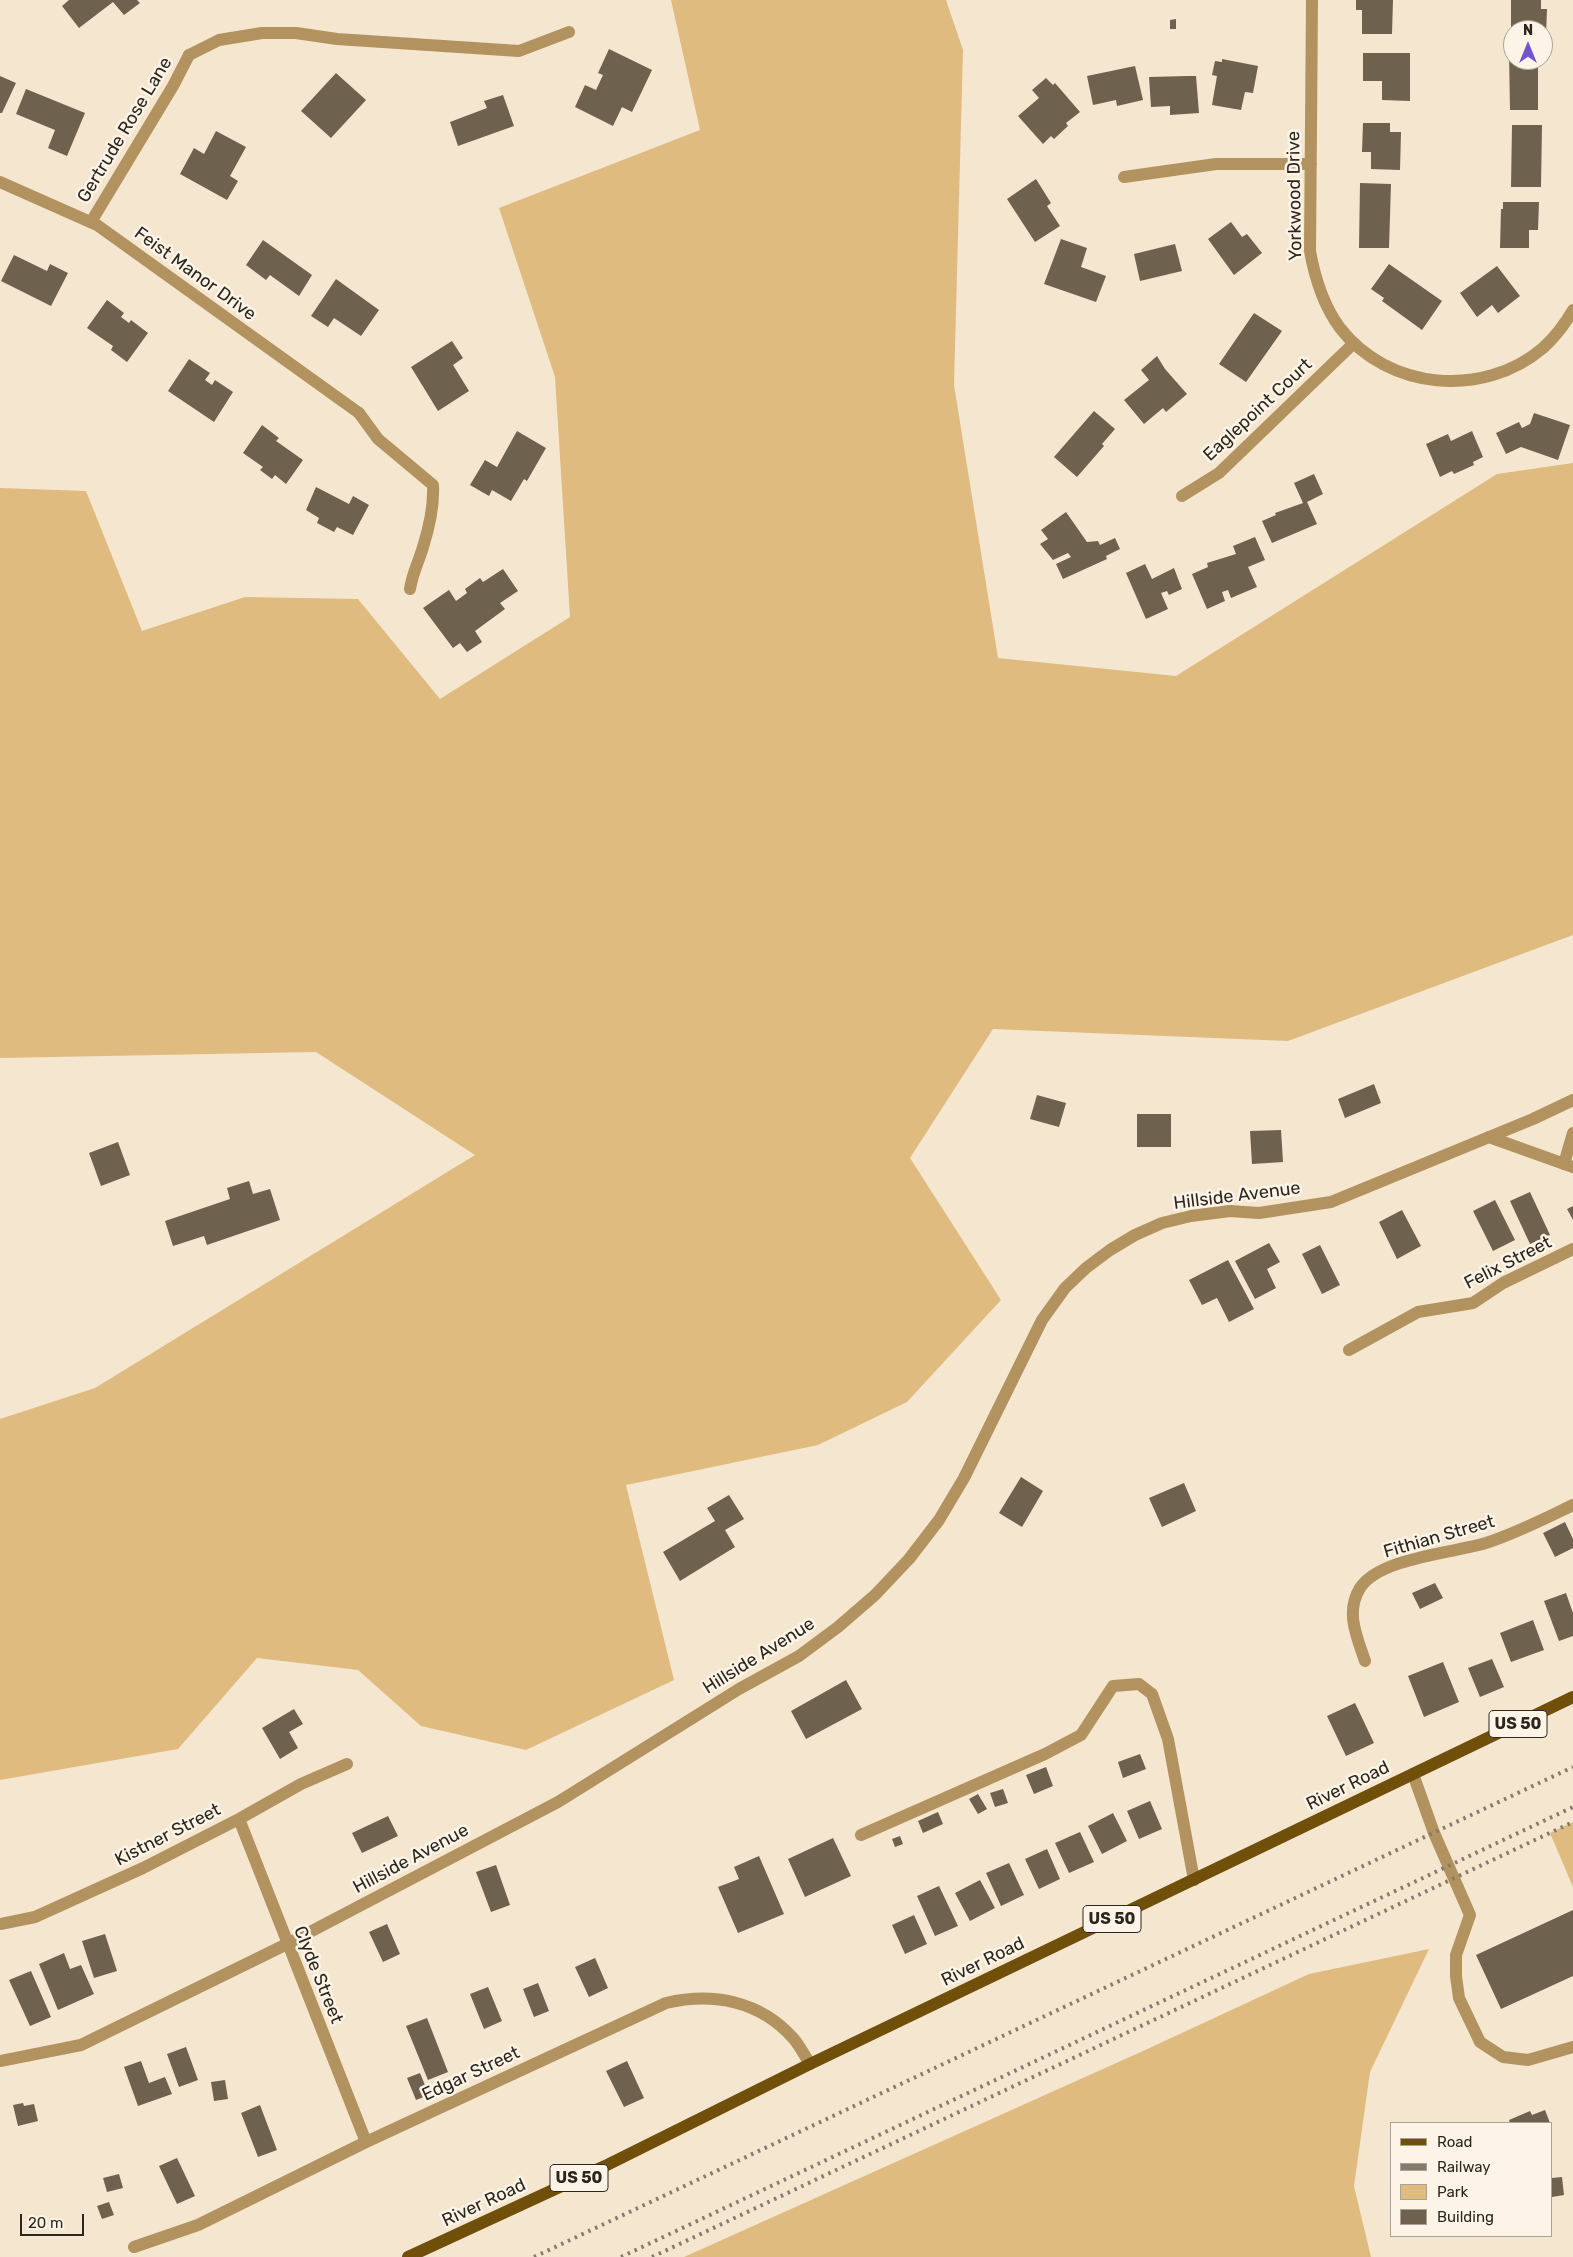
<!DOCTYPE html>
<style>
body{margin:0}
#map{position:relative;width:1573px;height:2257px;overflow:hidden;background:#f5e6d0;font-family:Rubik,sans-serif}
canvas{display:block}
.legend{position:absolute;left:1390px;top:2122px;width:162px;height:115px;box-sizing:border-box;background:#fdf4e7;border:1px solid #a9a297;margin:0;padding:6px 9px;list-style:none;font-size:15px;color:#2c271e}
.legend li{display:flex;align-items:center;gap:10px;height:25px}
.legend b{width:25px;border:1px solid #a9a297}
.north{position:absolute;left:1503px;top:20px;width:50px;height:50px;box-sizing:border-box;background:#fdf4e7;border:1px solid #a9a297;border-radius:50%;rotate:0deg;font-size:14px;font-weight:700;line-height:20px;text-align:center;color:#2c271e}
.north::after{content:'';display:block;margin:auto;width:18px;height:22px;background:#7055cf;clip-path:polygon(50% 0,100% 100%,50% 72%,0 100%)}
.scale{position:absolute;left:20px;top:2214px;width:64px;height:22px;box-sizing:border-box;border:2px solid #2c271e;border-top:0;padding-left:6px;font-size:15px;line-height:18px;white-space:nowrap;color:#2c271e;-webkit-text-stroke:4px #fdf4e7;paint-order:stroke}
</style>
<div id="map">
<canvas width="1573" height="2257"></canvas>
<ul class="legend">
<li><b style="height:6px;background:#704f0b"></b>Road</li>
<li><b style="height:6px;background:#847b6c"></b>Railway</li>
<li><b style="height:14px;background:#dfbb80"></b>Park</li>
<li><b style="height:14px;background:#6e614e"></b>Building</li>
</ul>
<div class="north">N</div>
<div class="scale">20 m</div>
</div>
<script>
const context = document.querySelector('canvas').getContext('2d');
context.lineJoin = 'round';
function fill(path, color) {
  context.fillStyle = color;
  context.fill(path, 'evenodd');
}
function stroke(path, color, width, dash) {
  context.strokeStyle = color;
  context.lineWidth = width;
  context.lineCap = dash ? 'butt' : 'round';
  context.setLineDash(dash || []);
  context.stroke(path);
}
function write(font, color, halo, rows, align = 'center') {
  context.font = font + ' Rubik,sans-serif';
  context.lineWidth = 5;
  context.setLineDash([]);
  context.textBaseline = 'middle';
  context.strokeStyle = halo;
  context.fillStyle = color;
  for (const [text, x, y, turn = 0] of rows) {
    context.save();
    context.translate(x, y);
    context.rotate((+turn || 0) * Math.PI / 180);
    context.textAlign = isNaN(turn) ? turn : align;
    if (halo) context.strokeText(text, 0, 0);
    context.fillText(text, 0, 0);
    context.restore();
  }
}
fill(new Path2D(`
 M671,0H946L963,50L954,385L998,658L1176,676L1497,474L1573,463V935L1288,1041L993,1029L910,1158L1001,1300L907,1402L818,1445L626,1485L674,1680L526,1750L421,1726L358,1670L257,1658L178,1749L0,1780V1419L95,1388L475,1155L316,1052L0,1058V488L86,491L142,631L245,597L358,599L440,699L570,617L555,377L499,208L700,130Z
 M1573,1822V1887L1550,1833Z
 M1429,1949L1370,2072L1354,2186L1371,2257H684L1143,2051L1309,1974Z`), '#dfbb80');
fill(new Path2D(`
 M69,0H137L140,3L124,15L113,2L79,28L62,6Z
 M1356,0H1393L1392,34H1362V10H1356Z
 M1511,0H1541V9H1547L1546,35H1543V30H1513V35H1511Z
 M1176,19V29H1170V20Z
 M609,49L652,70L632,112L622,107L613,126L575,107L585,85L596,90L603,75L598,73Z
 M1509,52H1513V60H1538V110H1510Z
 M1363,53H1410V101L1382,100V81H1363Z
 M1222,59L1258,66L1253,93L1245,92L1241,110L1212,105L1217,76L1212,75L1215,61L1222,62Z
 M1135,66L1143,100L1117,106L1116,100L1093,105L1087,76Z
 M336,73L366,100L331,138L301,111Z
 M0,76L16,83L2,113H0Z
 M1188,76H1196L1199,113L1170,115V106L1151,107L1149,77Z
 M1046,78L1053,85L1055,83L1080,112L1066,123L1068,126L1054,139L1051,136L1043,144L1018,116L1039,98L1032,90Z
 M26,89L85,113L67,156L48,148L55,130L16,114Z
 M503,95L514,126L458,146L450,122L487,108L484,101Z
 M1363,123H1390V132H1401L1400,170L1371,169V152H1362Z
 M1512,125H1542L1541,187H1511Z
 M216,131L246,147L230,176L238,181L227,200L180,174L194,148L204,154Z
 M1036,179L1051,203L1047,206L1060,226L1035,242L1007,199Z
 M1360,183L1391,184L1389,248H1359Z
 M1503,202H1539L1538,230H1529V248H1500L1501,209H1503Z
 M1231,222L1242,237L1247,234L1262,253L1234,275L1208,239Z
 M1061,239L1087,248L1081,267L1106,276L1096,302L1044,284Z
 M263,240L312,275L299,296L270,275L266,280L246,265Z
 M1175,244L1182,271L1140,281L1134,254Z
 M14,255L47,271L50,264L68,273L51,306L1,281Z
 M1389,264L1442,301L1422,330L1382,301L1384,298L1371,289Z
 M1497,266L1520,296L1498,313L1492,305L1477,317L1460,293Z
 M336,279L379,310L361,336L334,318L328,327L311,316Z
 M107,300L124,313L121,317L129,323L131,320L148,333L127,362L111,350L113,346L87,328Z
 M1254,313L1282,331L1246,382L1219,364Z
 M452,341L463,358L453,365L469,391L438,411L411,367Z
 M1157,356L1165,369L1187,394L1166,412L1163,408L1144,424L1124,400L1149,380L1141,370Z
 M189,359L210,373L205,380L212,385L215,380L233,392L214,422L168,391Z
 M1094,411L1115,429L1102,444L1104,446L1077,477L1054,457Z
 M1534,413L1570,425L1558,460L1521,447L1506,454L1496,433L1519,422L1522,428L1530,424Z
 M262,425L279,438L276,441L303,460L286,484L275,475L272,479L260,470L263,467L243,453Z
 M517,431L546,448L527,481L524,479L511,501L492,490L489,496L470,485L485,460L497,467Z
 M1472,431L1483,457L1473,462L1474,465L1454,474L1452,471L1440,477L1426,444L1448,434L1451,441Z
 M1314,474L1323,494L1307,502L1317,524L1272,543L1262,521L1276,515L1275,513L1303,503L1294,483Z
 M316,487L349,504L353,496L369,505L353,535L337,527L334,532L317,523L319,518L306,510Z
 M1066,512L1087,542L1098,541L1100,545L1115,538L1120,549L1106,556L1107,559L1063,579L1056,564L1071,557L1068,553L1053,560L1040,544L1048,539L1041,530Z
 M1255,537L1265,560L1248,567L1257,587L1231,598L1228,590L1222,592L1225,601L1207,609L1192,574L1208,567L1207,563L1236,554L1233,546Z
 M1145,564L1152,579L1174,568L1182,589L1169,595L1167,591L1161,593L1168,609L1146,619L1126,573Z
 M503,569L518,591L500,603L505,609L475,631L482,642L467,652L460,643L453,648L423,608L449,590L456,601L467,593L465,589L480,578L483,582Z
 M1374,1084L1381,1103L1345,1118L1338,1099Z
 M1037,1095L1066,1103L1059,1127L1030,1119Z
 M1137,1114H1171V1147H1137Z
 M1281,1130L1283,1162L1252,1164L1250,1131Z
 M118,1142L130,1175L101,1186L89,1153Z
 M249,1181L253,1194L270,1189L280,1220L207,1245L204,1236L173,1246L165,1221L230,1199L227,1188Z
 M1530,1192L1550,1235L1530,1244L1510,1201Z
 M1495,1200L1515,1240L1493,1251L1473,1211Z
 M1573,1206V1220L1567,1209Z
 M1402,1210L1421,1246L1397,1259L1379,1222Z
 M1269,1243L1280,1262L1267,1269L1276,1288L1255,1299L1235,1261Z
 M1320,1245L1340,1285L1322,1294L1302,1254Z
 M1228,1260L1254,1309L1229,1322L1217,1298L1202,1305L1189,1280Z
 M1021,1477L1043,1491L1022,1527L999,1513Z
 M1184,1483L1196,1511L1162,1527L1149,1498Z
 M729,1495L744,1519L725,1530L735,1547L680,1581L663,1552L715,1521L707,1508Z
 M1565,1522L1573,1539V1548L1555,1557L1543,1533Z
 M1435,1583L1443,1598L1420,1609L1412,1593Z
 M1566,1593L1573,1613V1636L1559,1641L1544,1601Z
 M1533,1620L1544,1650L1511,1662L1500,1633Z
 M1492,1659L1504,1687L1480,1697L1468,1668Z
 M1443,1662L1459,1702L1424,1717L1408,1676Z
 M846,1680L862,1709L806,1739L791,1711Z
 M1355,1703L1374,1743L1346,1756L1327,1716Z
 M294,1709L303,1724L289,1732L298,1748L280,1759L262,1728Z
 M1140,1754L1146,1769L1123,1778L1118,1762Z
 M1046,1767L1053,1786L1034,1794L1026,1775Z
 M1003,1789L1008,1803L995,1807L990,1793Z
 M978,1794L987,1809L978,1814L969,1799Z
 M1150,1801L1162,1829L1139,1839L1127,1811Z
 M938,1812L943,1824L923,1833L918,1821Z
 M1113,1813L1127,1841L1102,1854L1088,1826Z
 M388,1816L398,1836L362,1853L352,1833Z
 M1080,1832L1094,1862L1069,1873L1055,1843Z
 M900,1836L903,1844L895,1847L892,1839Z
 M833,1838L851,1876L805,1897L788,1859Z
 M1047,1849L1060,1879L1039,1889L1025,1859Z
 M759,1856L784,1914L738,1933L718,1887L739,1879L734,1867Z
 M1009,1863L1024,1895L1001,1906L986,1873Z
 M496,1865L510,1905L491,1912L476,1872Z
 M980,1880L995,1908L970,1921L955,1893Z
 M939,1886L958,1926L935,1936L917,1896Z
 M1573,1910V1976L1501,2009L1476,1955Z
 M914,1915L927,1944L905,1954L892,1925Z
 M387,1924L400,1954L383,1962L369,1932Z
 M105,1934L117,1971L94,1978L82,1941Z
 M64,1953L70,1969L81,1965L94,1994L58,2010L39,1964Z
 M595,1958L608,1988L589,1997L575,1967Z
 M31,1971L51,2017L30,2026L9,1980Z
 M538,1983L549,2011L534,2017L523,1989Z
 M488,1987L502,2021L484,2029L470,1994Z
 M427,2018L448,2072L428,2080L406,2026Z
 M186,2047L198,2080L179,2087L167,2054Z
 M141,2061L149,2083L165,2077L172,2094L138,2106L124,2067Z
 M627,2061L644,2098L624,2107L606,2071Z
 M420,2073L429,2095L416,2100L407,2078Z
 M225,2080L228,2099L214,2101L211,2082Z
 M23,2103L24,2106L34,2104L38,2121L18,2126L13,2105Z
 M260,2105L277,2150L258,2157L241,2113Z
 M1545,2110L1550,2123H1510L1509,2120L1530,2111L1532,2115Z
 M177,2158L195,2196L177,2204L159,2166Z
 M119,2174L123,2188L107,2192L103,2178Z
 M1562,2177L1564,2195L1552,2197V2178Z
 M109,2202L114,2215L102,2219L97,2206Z`), '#6e614e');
stroke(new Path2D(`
 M189,55L219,40L262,33H296L337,39L519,51L569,32
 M359,413L378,439L433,485C434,504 429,528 423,547C419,561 412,574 410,589
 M1564,1164L1573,1133
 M1349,1350L1418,1312L1473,1303L1503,1283L1573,1249
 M1413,1774L1434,1833L1470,1915L1456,1955V1976L1459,1998L1480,2042L1503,2057L1528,2060L1573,2047
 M861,1835L1045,1754L1081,1735L1113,1686L1139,1684L1152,1694L1168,1739L1194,1880`), '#b2925e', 12);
stroke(new Path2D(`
 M1312,0L1310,251C1315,279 1323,305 1340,328C1388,390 1483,399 1543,348C1555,337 1565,324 1573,310
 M1124,177L1216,164H1311
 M0,182L97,225L359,413
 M91,222L173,86L189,55
 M1182,496L1219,473L1354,343
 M1489,1137L1573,1167
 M1365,1661C1357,1637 1345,1612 1360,1588C1379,1558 1453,1553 1486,1543C1517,1533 1544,1519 1573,1505
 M239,1819L366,2142
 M0,1924L35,1917L143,1868L239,1819L301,1784L347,1764
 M134,2247L198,2225L366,2142L666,2003C713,1992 760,2001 793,2038C800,2046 805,2056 810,2064`), '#b2925e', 12);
stroke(new Path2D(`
 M0,2061L81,2045L287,1944L558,1802L739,1689L799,1656L838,1627L875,1595L909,1559L939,1520L964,1478L1042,1320L1065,1288L1086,1268L1110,1250L1135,1235L1162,1223L1191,1216L1230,1211L1259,1213L1331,1202L1533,1119L1573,1100`), '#b2925e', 12);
stroke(new Path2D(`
 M408,2257L605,2166L810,2064L1573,1697`), '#704f0b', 12);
stroke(new Path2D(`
 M534,2257L1573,1767
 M621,2257L1573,1807
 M652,2257L1573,1822`), '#847b6c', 4, [2.5, 5]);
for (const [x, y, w] of [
 [1518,1724,58],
 [1112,1919,58],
 [579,2178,58]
]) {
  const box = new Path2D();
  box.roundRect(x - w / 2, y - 13.5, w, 27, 4);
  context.fillStyle = '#fdf4e7';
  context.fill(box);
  stroke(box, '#2c271e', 1);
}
write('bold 16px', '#2c271e', null, [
 ["US 50",1518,1724],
 ["US 50",1112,1919],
 ["US 50",579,2178]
]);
write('18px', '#2c271e', '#fdf4e7', [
 ["Gertrude Rose Lane",125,130,-59],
 ["Yorkwood Drive",1295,196,-91],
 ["Feist Manor Drive",195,274,36],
 ["Eaglepoint Court",1258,410,-43],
 ["Hillside Avenue",1237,1196,-7],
 ["Felix Street",1508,1263,-27],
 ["Fithian Street",1439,1537,-16],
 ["Hillside Avenue",759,1656,-32],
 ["River Road",1348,1786,-26],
 ["Kistner Street",168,1835,-27],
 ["Hillside Avenue",411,1859,-28],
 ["River Road",983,1962,-26],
 ["Clyde Street",318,1975,68],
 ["Edgar Street",471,2074,-25],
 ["River Road",484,2203,-25]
]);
</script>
